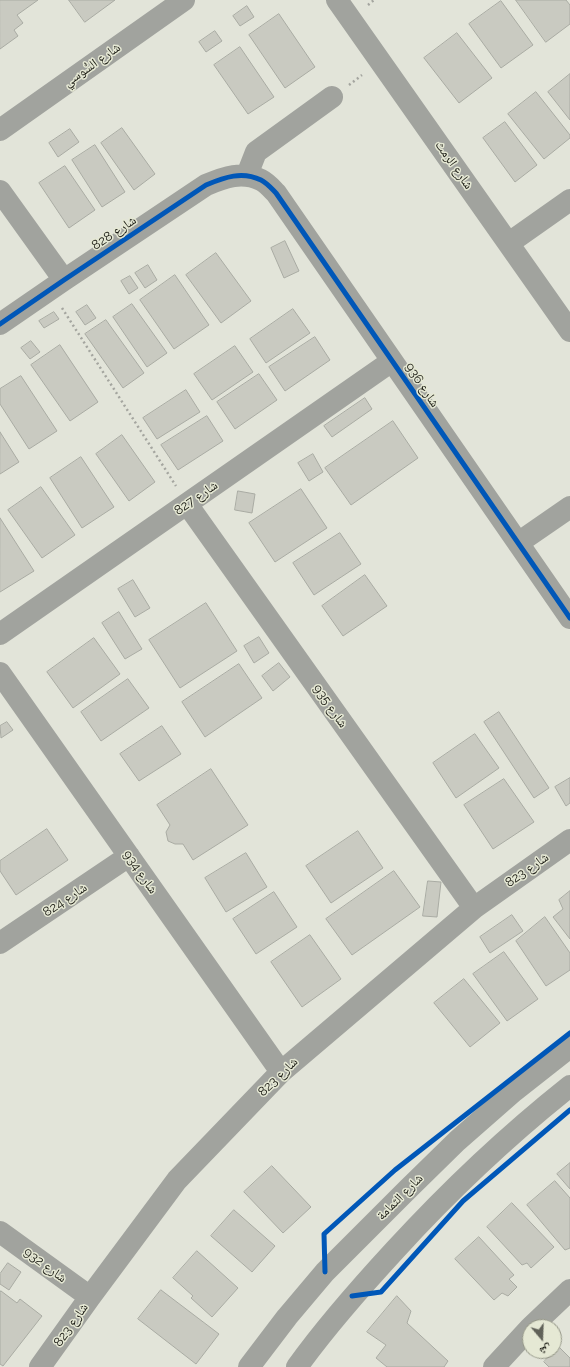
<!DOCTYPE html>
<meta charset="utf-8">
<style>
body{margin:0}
#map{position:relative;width:570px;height:1367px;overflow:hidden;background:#e2e4d9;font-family:Raleway,"Noto Naskh Arabic",sans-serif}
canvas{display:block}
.north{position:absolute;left:522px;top:1319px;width:40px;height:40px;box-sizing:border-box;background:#e5e8d4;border:1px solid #949687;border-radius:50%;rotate:161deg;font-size:11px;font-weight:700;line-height:16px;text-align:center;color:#1a1a13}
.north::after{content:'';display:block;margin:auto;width:14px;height:18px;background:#606158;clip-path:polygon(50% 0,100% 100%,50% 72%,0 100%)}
</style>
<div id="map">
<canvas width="570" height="1367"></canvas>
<div class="north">ش</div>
</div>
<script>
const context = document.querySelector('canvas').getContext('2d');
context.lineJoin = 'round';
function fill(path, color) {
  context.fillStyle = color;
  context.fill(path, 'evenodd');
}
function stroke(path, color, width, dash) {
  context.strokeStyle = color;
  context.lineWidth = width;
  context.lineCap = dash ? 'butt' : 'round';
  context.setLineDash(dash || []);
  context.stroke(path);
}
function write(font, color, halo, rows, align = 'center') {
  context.font = font + ' Raleway,"Noto Naskh Arabic",sans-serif';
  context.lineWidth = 3;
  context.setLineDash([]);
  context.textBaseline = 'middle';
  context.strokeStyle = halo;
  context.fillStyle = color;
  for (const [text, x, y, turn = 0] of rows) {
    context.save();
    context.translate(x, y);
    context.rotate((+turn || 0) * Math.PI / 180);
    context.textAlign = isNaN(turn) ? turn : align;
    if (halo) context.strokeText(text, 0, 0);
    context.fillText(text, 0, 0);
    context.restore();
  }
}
const building = new Path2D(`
 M0,0H38L17,15L23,23L14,30L18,36L0,49Z
 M69,0H115L85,22Z
 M516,0H566L570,5V24L546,42Z
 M501,1L533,45L501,68L469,24Z
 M247,6L254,17L240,26L233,16Z
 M279,14L315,67L285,88L249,35Z
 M215,31L222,41L206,52L199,42Z
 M457,33L492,78L459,103L424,58Z
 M240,47L274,97L248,114L214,65Z
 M570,74V120L548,92Z
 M536,92L570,135V138L544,159L508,114Z
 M505,122L537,165L515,182L483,138Z
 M122,128L155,174L134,190L101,143Z
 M70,129L79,142L58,157L49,143Z
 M95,145L125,192L102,207L72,160Z
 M65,166L95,210L69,228L39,183Z
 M285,241L299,271L284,278L271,248Z
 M216,253L251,301L221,323L186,275Z
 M148,265L157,280L145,288L135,273Z
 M175,275L209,325L174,349L140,300Z
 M130,276L138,288L129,294L121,281Z
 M132,304L167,353L147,367L113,317Z
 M87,305L96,318L85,325L76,312Z
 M293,309L310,333L266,363L250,339Z
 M54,312L59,319L44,328L39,321Z
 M106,320L144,373L123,388L85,334Z
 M315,337L330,360L285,391L269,367Z
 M31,341L40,352L30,359L21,348Z
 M60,345L98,402L70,421L31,365Z
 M235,346L253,372L212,400L194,374Z
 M259,374L277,400L235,429L217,402Z
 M21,376L57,431L29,449L0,404V389Z
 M186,390L200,412L157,439L143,418Z
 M365,398L372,409L332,437L324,426Z
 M207,416L223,441L178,470L161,445Z
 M393,421L418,458L351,505L325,468Z
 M0,432L19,462L0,474Z
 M122,435L155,482L129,501L96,454Z
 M313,454L323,472L309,481L298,463Z
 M81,457L114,507L82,528L50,478Z
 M41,487L75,535L42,558L8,510Z
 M301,489L327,528L275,562L249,523Z
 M238,491L255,494L252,513L235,510Z
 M0,518L34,571L0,592Z
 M340,533L361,564L314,595L293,563Z
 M365,575L387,606L343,636L322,606Z
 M133,580L150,608L135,617L118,589Z
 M206,603L237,651L180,688L149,640Z
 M119,612L142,649L125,659L102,623Z
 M259,637L269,653L254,663L244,646Z
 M94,638L120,674L73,708L47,672Z
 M279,663L290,677L273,691L262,676Z
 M239,664L262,698L205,737L182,702Z
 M128,679L149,708L101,741L81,712Z
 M499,712L549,788L534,798L484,722Z
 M7,722L13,730L1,738L0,726Z
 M162,726L181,754L139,781L120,754Z
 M475,734L499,768L456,798L433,763Z
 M211,769L248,825L193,860L183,844H175L168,841L166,832L170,825L157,805Z
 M570,778V803L566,806L555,787Z
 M504,779L534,822L493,849L464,805Z
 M47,829L68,860L16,895L0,871V861Z
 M358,831L383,868L331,903L306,866Z
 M246,853L267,887L226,912L205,878Z
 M394,871L420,907L352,955L326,919Z
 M428,881L441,882L437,917L423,916Z
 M570,891V939L553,917L563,909L559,900Z
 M274,892L297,927L256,954L233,919Z
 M512,915L523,931L490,953L480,937Z
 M545,917L570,953V970L546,986L516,941Z
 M310,935L341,979L302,1007L271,962Z
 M504,952L538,999L507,1021L473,974Z
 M464,979L500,1023L470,1047L434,1003Z
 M570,1163V1189L557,1174Z
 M272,1166L311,1207L283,1233L244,1192Z
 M555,1181L570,1198V1248L565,1250L527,1205Z
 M512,1203L554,1247L531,1268L527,1263L522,1265L487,1227Z
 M234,1210L275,1246L252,1272L211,1236Z
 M479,1237L514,1275L509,1279L517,1287L508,1296L502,1293L494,1300L455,1259Z
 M197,1251L238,1288L212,1317L191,1298L193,1296L173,1278Z
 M8,1263L21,1272L9,1290L0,1284V1274Z
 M161,1290L219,1334L196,1364L138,1319Z
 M1,1291L17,1303L20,1299L42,1316L3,1366L0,1364V1293Z
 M397,1296L411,1311L407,1323L448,1361L444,1367H387L376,1358L386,1345L367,1332Z
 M559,1347L570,1358V1367H549L544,1362Z`);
fill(building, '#c9cac1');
stroke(building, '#a9aba3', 1);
stroke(new Path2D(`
 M368,5L374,0
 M349,85L362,75
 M62,308L176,486`), '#a4a59f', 2.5, [2, 3]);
stroke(new Path2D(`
 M337,0L570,331
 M0,130L184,0
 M247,175L256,152L332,97
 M0,191L64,280
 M509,243L570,200
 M0,324L64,280L206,185C225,177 242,171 261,180C267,183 272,189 276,193L570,618
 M187,504L474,908
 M518,543L570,507
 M0,634L392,361
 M0,673L281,1072
 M0,943L129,856
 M0,1232L90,1297
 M531,1327L570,1290
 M40,1367L90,1297L177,1180L281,1072L474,908L570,840
 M249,1367L287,1317L325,1272L408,1189L457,1141L514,1091L570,1047
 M297,1367C327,1325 360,1288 395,1250C449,1191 507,1136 570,1086
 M494,1367L530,1328`), '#a1a39e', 22);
stroke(new Path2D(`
 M0,324L64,280L206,185C225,177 242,171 261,180C267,183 272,189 276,193L570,618
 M325,1272L324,1234L395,1170L570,1033
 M352,1296L381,1292L463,1201L570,1110`), '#0057b8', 5);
write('13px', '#1a1a13', '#e5e8d4', [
 ["شارع السُّوسي",92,65,-35],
 ["شارع الرمث",454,165,55],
 ["شارع 828",114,233,-34],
 ["شارع 936",422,385,56],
 ["شارع 827",196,498,-35],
 ["شارع 935",330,706,55],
 ["شارع 823",527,870,-35],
 ["شارع 934",140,872,55],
 ["شارع 824",65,900,-34],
 ["شارع 823",278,1077,-44],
 ["شارع الثمامة",400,1197,-45],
 ["شارع 932",45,1265,36],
 ["شارع 823",71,1325,-55]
]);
</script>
